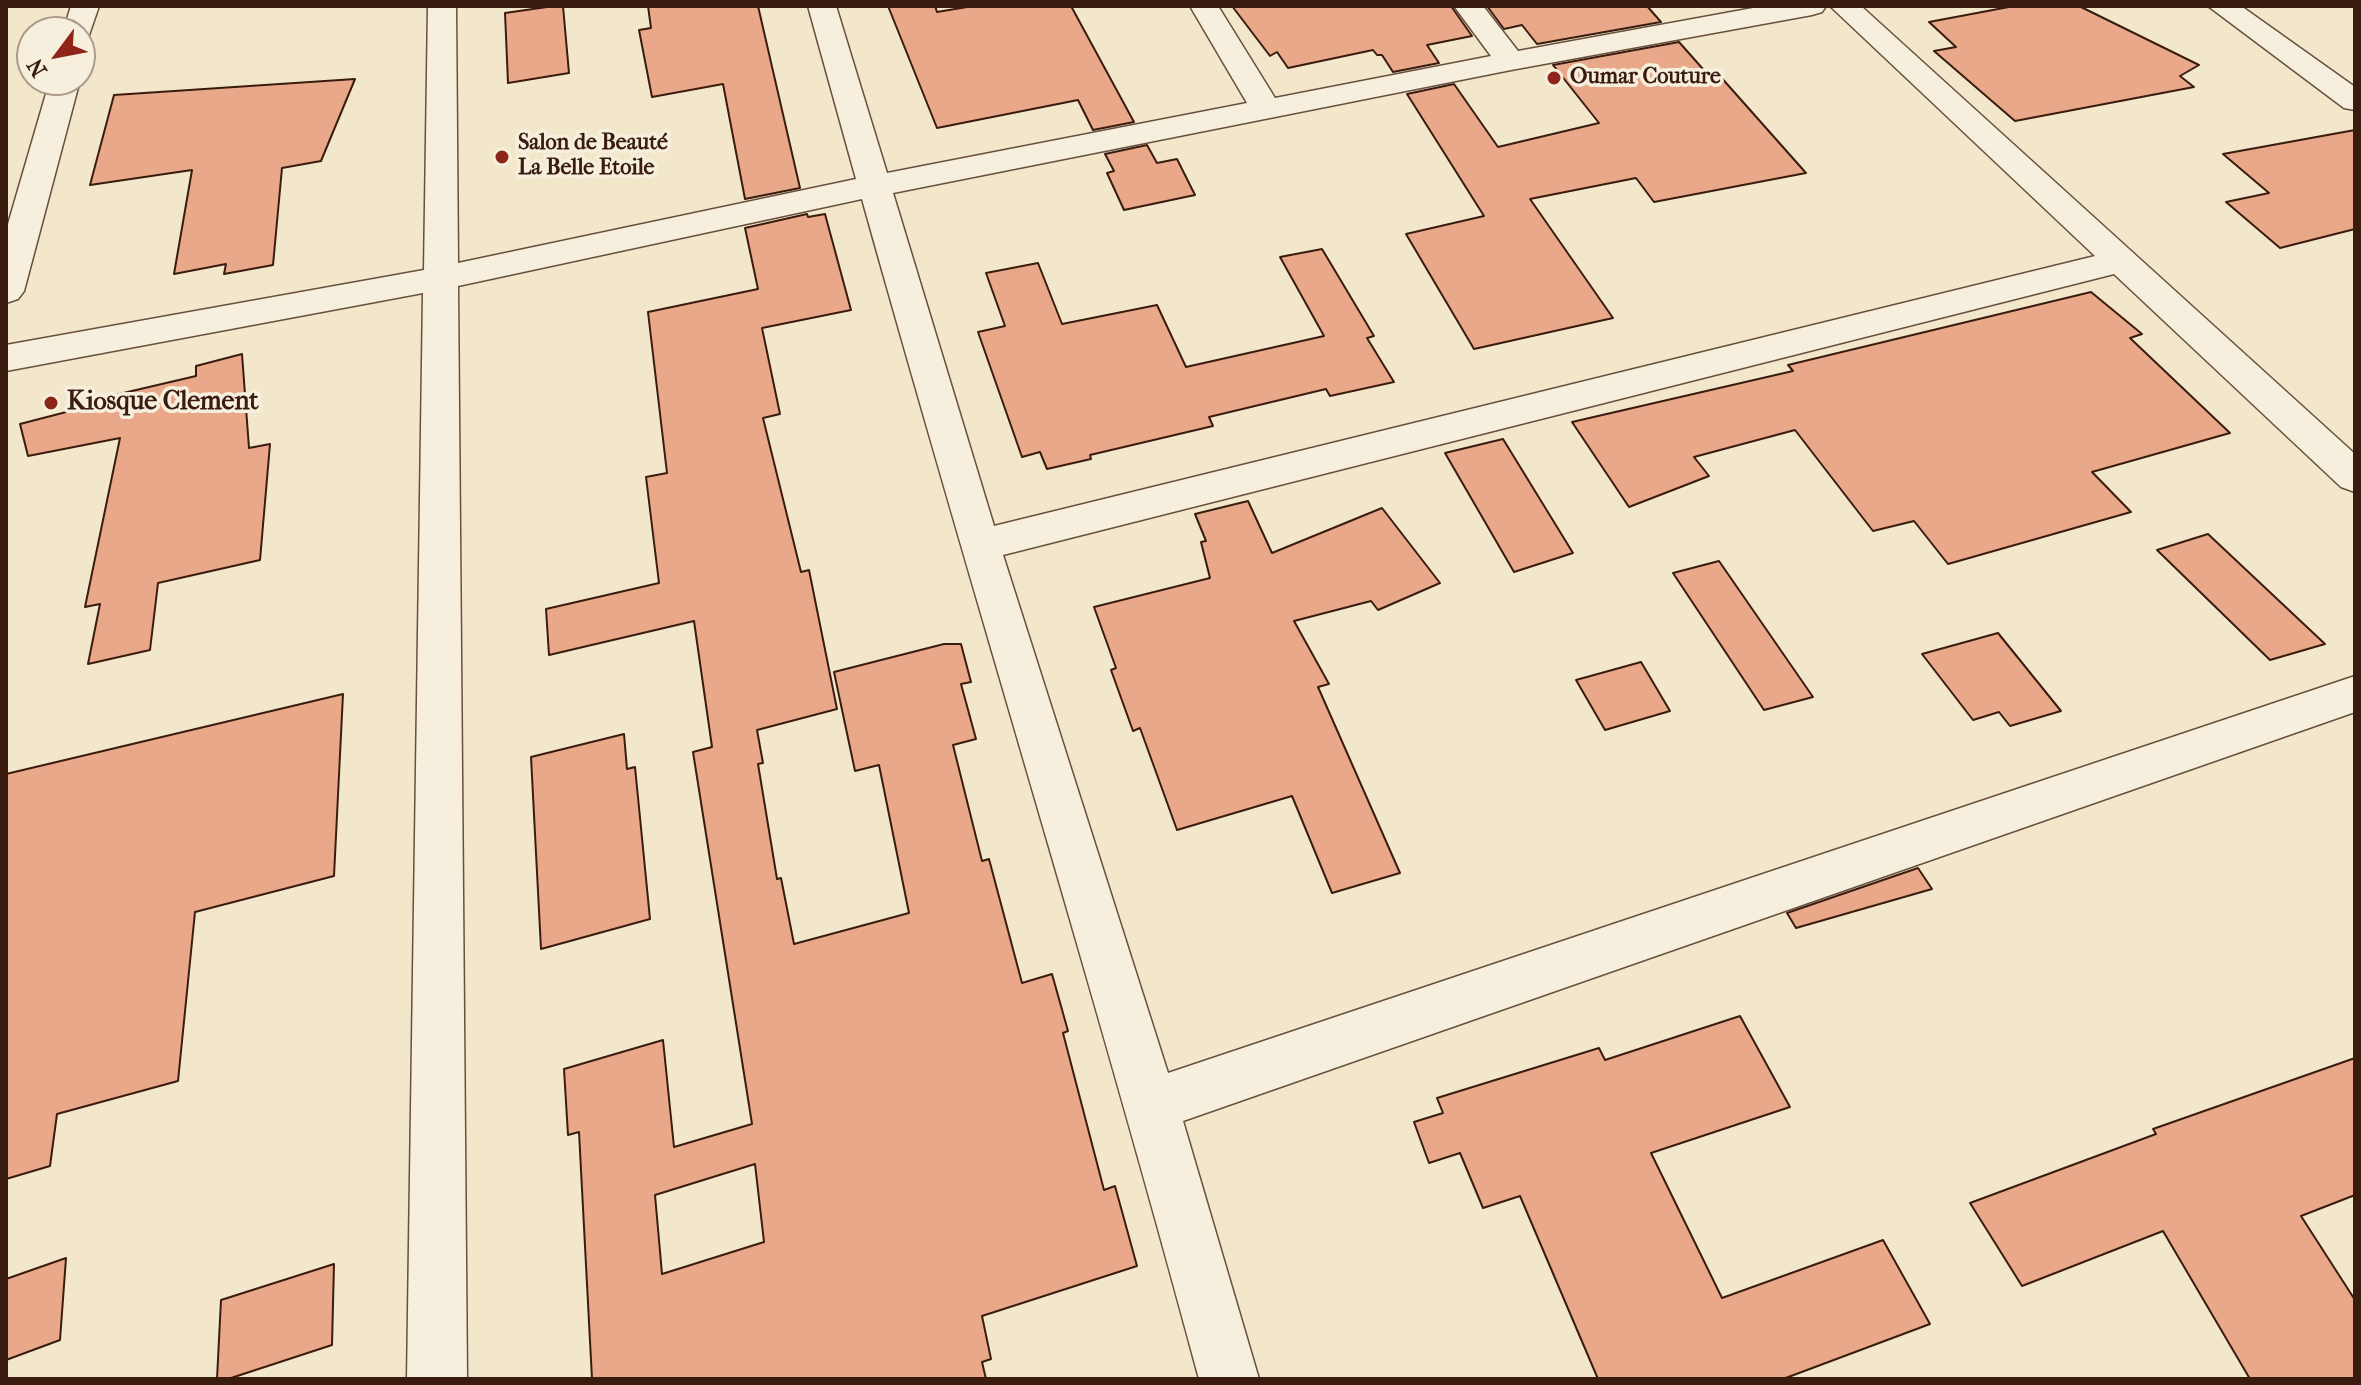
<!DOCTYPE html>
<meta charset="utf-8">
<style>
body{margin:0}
#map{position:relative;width:2361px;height:1385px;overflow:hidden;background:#f3e7cb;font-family:"IM FELL French Canon",serif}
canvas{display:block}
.frame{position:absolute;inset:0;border:8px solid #3a1c0f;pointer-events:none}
.north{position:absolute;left:16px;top:16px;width:80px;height:80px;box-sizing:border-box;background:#f7efdd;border:2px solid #ab9b8b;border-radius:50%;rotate:238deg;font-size:22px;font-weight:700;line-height:32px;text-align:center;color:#3a1c0f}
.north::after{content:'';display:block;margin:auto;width:28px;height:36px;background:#8f2418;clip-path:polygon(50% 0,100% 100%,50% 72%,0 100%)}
</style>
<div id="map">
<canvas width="2361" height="1385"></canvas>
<div class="frame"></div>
<div class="north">N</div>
</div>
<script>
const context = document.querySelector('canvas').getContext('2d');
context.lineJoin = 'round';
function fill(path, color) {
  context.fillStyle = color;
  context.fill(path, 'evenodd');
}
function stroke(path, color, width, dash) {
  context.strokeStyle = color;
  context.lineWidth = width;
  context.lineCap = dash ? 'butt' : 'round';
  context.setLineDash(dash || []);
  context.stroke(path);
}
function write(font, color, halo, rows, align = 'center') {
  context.font = font + ' "IM FELL French Canon",serif';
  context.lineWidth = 7;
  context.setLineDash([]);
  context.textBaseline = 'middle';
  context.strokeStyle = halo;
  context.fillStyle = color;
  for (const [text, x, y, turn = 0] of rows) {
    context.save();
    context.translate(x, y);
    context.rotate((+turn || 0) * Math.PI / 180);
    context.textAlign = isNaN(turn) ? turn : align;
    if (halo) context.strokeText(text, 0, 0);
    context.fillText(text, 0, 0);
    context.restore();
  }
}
const building = new Path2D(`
 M554,6H563L569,73L508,83L505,13Z
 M648,6H758L800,188L745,199L723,84L652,97L639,30L651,28Z
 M888,6H935L937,12L973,6H1071L1134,122L1093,130L1078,100L937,128Z
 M1232,6H1451L1472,36L1427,45L1439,63L1393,72L1382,55H1377L1373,50L1288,68L1277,52L1270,56Z
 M1487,6H1647L1661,22L1537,44L1522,25L1504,29Z
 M2014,6H2079L2199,65L2180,76L2194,87L2015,121L1934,51L1956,47L1929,22Z
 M1679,42L1710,77L1719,75L1806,173L1654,202L1636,178L1530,199L1613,318L1474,349L1406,234L1484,216L1407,94L1454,84L1498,147L1599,123L1553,65Z
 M355,79L321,161L282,168L273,265L224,274L226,264L174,274L192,170L90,185L114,95Z
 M2355,130V229L2280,248L2226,202L2269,193L2223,154Z
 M1147,145L1157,163L1177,159L1195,195L1124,210L1107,173L1114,171L1105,154Z
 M807,214L808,217L825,214L851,310L762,328L780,414L763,418L801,572L809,570L837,709L757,730L763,763L758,764L777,879L781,878L794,944L909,913L879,765L855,771L834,672L944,644H961L971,682L961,684L976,739L953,745L982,861L989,859L1022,983L1052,974L1068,1031L1063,1033L1104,1190L1115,1186L1137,1266L982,1316L991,1359L982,1362L986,1379H592L579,1132L568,1135L564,1069L663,1040L674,1147L752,1124L693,752L712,747L694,621L549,655L546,609L659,583L646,477L667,473L648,312L758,289L745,228ZM755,1164L764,1242L662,1274L655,1195Z
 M1322,249L1374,336L1367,338L1394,382L1330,396L1326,389L1209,417L1213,426L1090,455L1091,459L1047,469L1040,452L1022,457L978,332L1005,326L986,273L1038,263L1062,324L1157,305L1186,367L1324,336L1280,257Z
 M2091,292L2142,334L2130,338L2230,433L2092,472L2131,512L1948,564L1914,521L1873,531L1795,430L1694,457L1709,476L1629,507L1572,422L1793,371L1788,365Z
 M242,354L249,448L270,444L260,560L158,583L150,650L88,664L100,604L85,607L120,438L28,456L20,424L101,403L102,398L196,376V366Z
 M1503,439L1573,553L1514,572L1445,453Z
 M1248,501L1272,553L1382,508L1440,583L1378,610L1371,601L1294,621L1329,684L1318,687L1400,873L1332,893L1292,796L1177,830L1140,728L1133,731L1111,670L1116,668L1094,607L1210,578L1201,542L1206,541L1195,514Z
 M2208,534L2325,644L2270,660L2157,550Z
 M1719,561L1813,697L1764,710L1673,573Z
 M1998,633L2061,711L2010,726L1999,712L1973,720L1922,654Z
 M1641,662L1670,711L1605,730L1576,680Z
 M343,694L334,876L195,912L178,1081L57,1114L50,1166L6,1179V774Z
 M624,734L627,769L635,767L650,919L541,949L531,757Z
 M1918,868L1932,889L1796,928L1787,913Z
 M1740,1016L1790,1107L1651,1153L1722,1298L1883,1240L1930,1324L1783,1379H1598L1520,1196L1483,1208L1460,1153L1429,1163L1414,1122L1443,1113L1437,1098L1599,1048L1605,1060Z
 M2355,1058V1195L2301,1216L2355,1300V1379H2250L2163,1231L2022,1286L1970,1203L2156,1134L2153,1129Z
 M66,1258L60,1340L6,1360V1279Z
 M334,1264L332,1345L228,1379H217L221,1300Z`);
fill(building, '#e9a889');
stroke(building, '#3a1c0f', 2);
const street = new Path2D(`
 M71,6H99L88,38L80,40V32H63Z
 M428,6H456L458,263L856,179L808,6H836L887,173L1247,103L1190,6H1218L1275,98L1491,56L1454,6H1483L1518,51L1764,6H1826L1822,12L1812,15L1511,70L893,193L994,526L2095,256L1830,6H1861L2355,454V492L2341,487L2114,274L1003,555L1168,1073L2355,676V712L1183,1121L1259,1379H1199C1093,984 972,593 862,199L458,286L467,1379H407L423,293L6,371V345L424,270Z
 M2208,6H2241L2355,87V110L2344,108Z
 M50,80H80L24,291L18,299L6,303V231Z`);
stroke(street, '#684f3e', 3);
fill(street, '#f7efdd');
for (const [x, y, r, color] of [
 [1554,78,8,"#8f2418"],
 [502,157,8,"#8f2418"],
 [51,403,8,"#8f2418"]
]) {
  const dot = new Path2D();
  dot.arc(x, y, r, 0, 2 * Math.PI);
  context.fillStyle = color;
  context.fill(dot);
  stroke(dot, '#f7efdd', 3);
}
write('bold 22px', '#3a1c0f', '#f7efdd', [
 ["Oumar Couture",1570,78],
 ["Salon de Beauté",518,144],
 ["La Belle Etoile",518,169]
], 'left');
write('bold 26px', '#3a1c0f', '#f7efdd', [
 ["Kiosque Clement",67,403]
], 'left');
</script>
